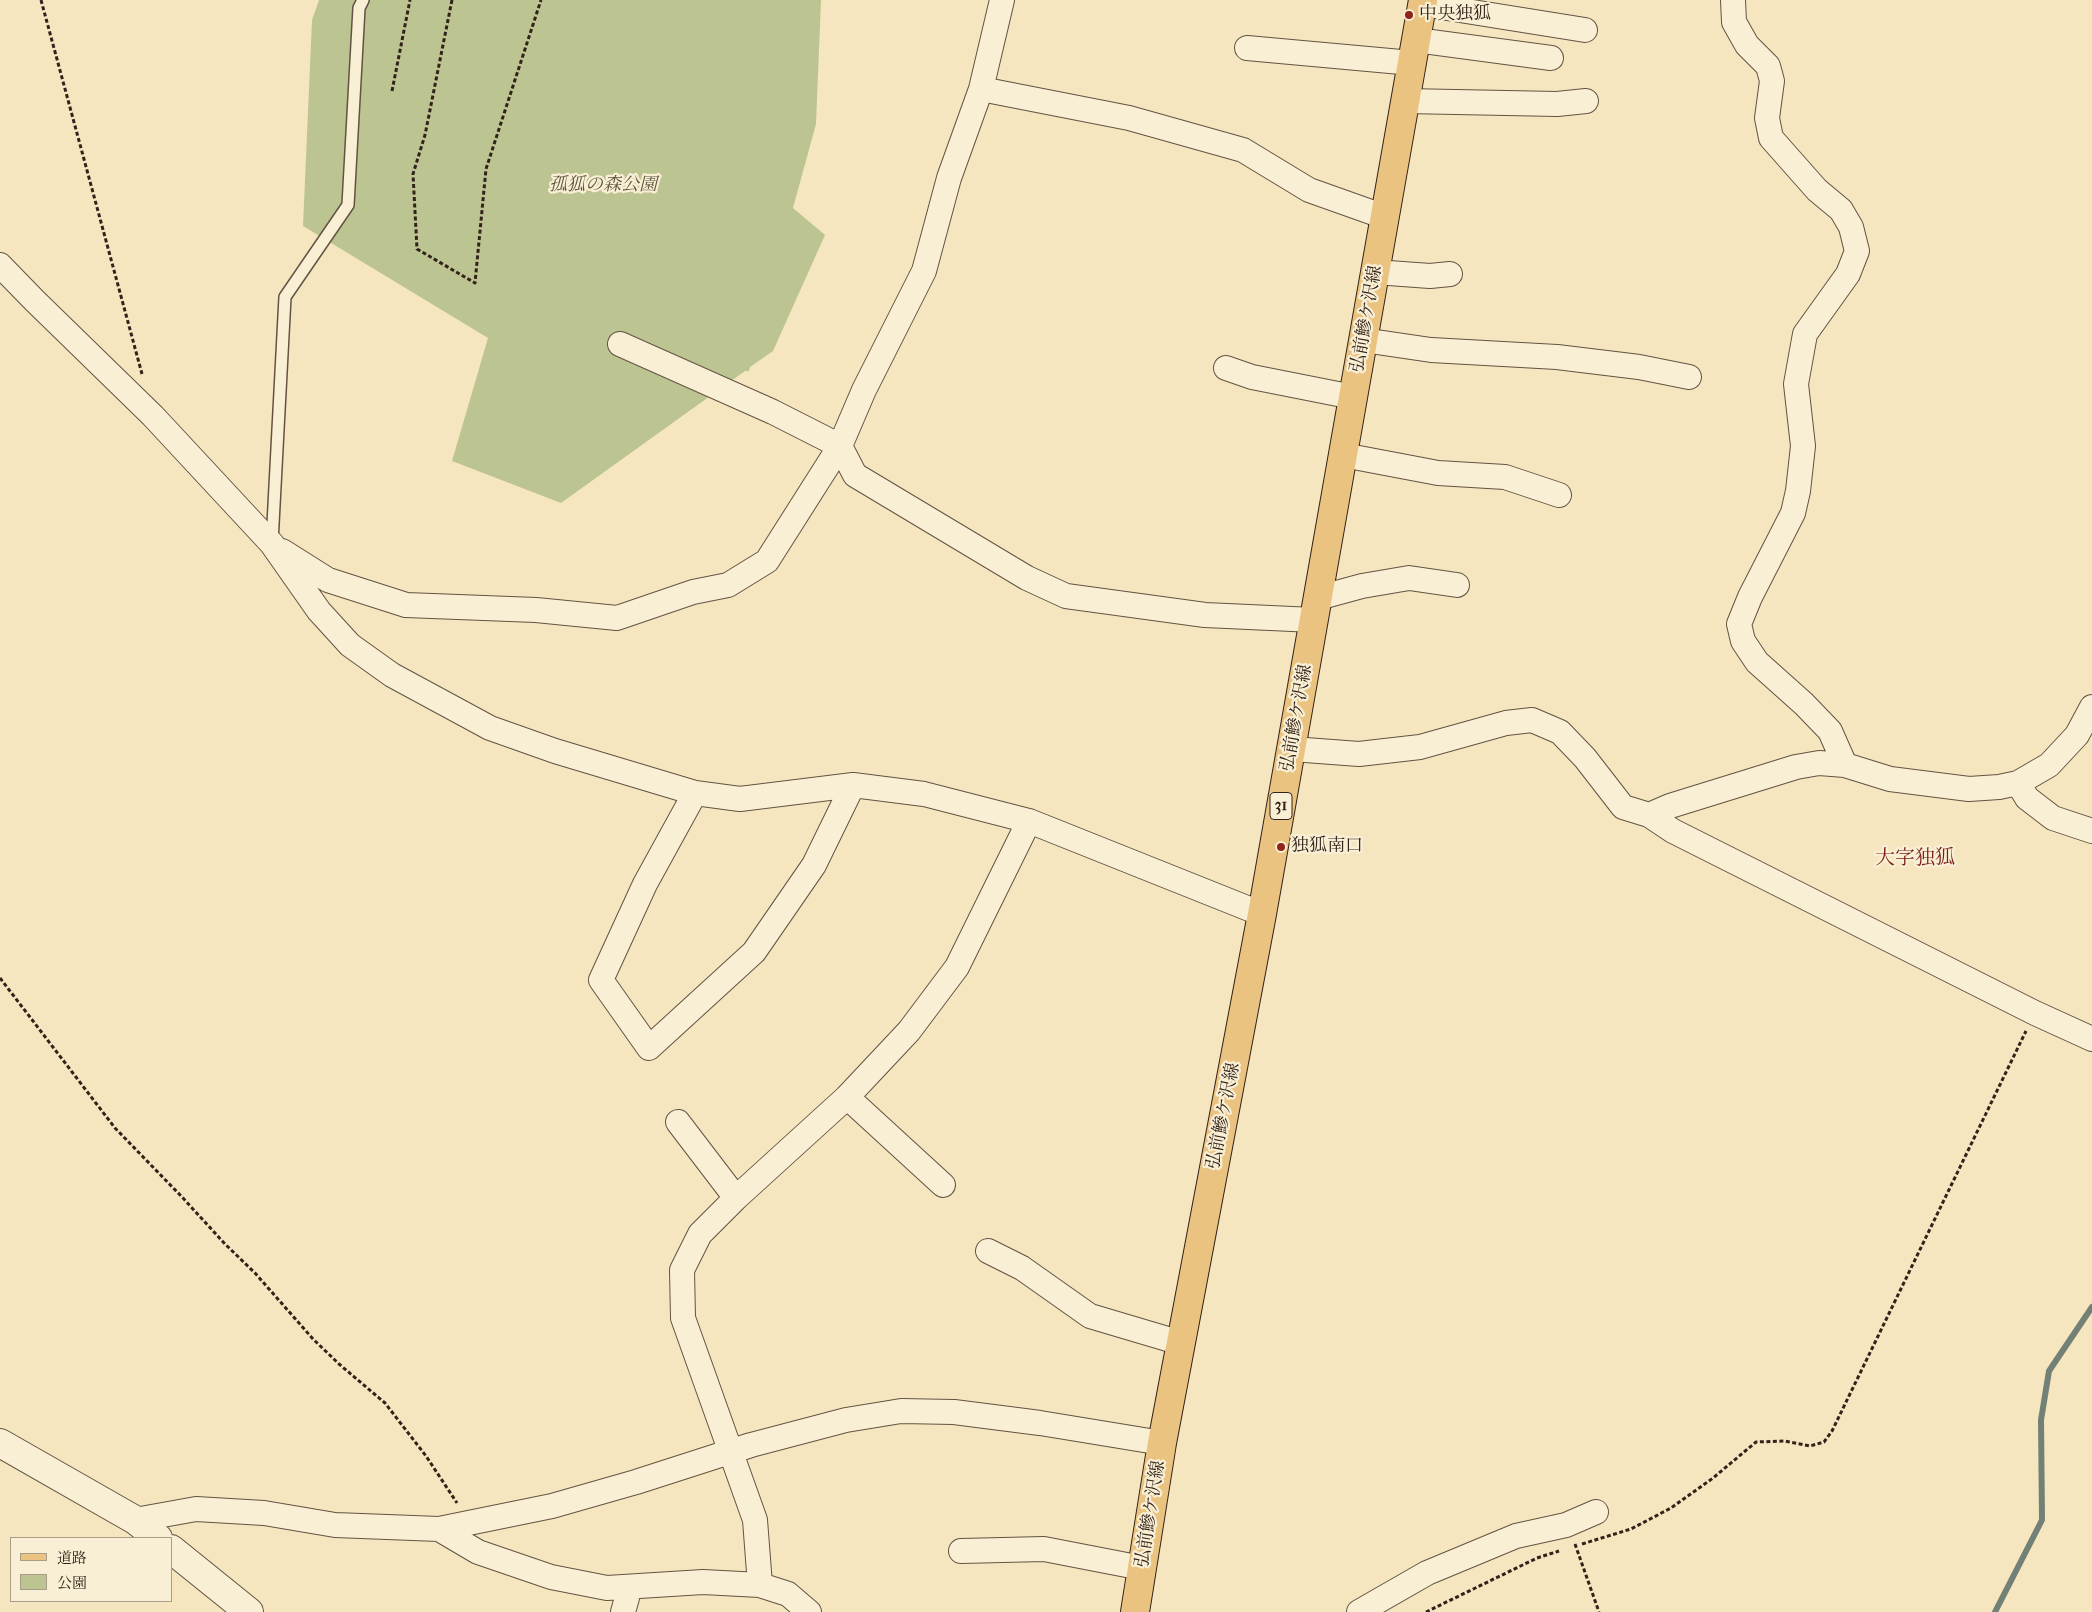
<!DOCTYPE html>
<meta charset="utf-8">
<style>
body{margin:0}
#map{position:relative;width:2092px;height:1612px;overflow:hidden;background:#f6e6bf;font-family:"IM FELL French Canon","Noto Serif JP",serif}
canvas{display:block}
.legend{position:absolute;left:10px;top:1537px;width:162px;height:65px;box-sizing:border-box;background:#f9efd5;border:1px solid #a99d8a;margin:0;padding:6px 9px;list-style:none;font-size:15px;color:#322219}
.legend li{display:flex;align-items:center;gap:10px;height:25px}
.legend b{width:25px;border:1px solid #a99d8a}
</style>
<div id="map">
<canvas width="2092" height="1612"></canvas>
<ul class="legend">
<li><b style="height:6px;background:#ebc380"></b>道路</li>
<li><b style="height:14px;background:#bcc592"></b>公園</li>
</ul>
</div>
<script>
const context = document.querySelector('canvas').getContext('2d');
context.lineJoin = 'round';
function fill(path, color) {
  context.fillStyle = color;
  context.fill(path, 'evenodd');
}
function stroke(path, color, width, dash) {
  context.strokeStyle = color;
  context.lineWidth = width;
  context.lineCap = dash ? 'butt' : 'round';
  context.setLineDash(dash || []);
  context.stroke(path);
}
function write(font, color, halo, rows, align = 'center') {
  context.font = font + ' "IM FELL French Canon","Noto Serif JP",serif';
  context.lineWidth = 4.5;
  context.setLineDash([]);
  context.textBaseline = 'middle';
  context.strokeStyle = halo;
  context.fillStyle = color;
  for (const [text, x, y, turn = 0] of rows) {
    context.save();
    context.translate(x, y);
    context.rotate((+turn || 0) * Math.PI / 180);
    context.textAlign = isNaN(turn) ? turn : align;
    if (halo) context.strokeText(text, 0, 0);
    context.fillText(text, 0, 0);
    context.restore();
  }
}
fill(new Path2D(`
 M319,0H821L816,124L793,208L825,235L773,351L750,367L749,371H745L561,503L452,461L488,338L303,226L312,20Z`), '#bcc592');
stroke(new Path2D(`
 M1995,1612L2042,1520L2041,1420L2049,1371L2092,1307`), '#728076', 6);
const service = new Path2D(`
 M272,543L285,297L348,205L359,8L363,0`);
const minor = new Path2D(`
 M1733,0L1734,22L1747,45L1768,66L1772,81L1767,118L1771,138L1817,190L1841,210L1851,227L1857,251L1848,274L1805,334L1796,384L1803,446L1798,491L1793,513L1750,597L1739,624L1743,641L1757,662L1804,704L1830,731L1845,765
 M1422,4L1585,30
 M1416,40L1551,58
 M1247,48L1412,63
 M981,89L1129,118L1243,150L1309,190L1385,217
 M1405,101L1557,104L1586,101
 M0,265L35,301L153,416L272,544L319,611L350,645L392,675L490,728L555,751L695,793L740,799L853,785L924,794L1029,821L1262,914
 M1375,272L1430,276L1450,274
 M1363,340L1431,350L1557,357L1639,367L1689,377
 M620,344L773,412L840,446L855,475L1027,578L1066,596L1205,615L1314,620
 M1226,368L1252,377L1353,397
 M1343,455L1438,473L1505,477L1559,495
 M282,551L328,580L406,605L536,610L617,618L693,592L728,585L767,561L840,446L864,390L924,271L949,178L981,89L1002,0
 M1318,598L1362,586L1409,578L1457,585
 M1292,749L1359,754L1420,747L1506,723L1532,720L1560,732L1585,758L1623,807L1649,815L1670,806L1796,767L1819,763L1845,765L1890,779L1969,789L1999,787L2018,783L2049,765L2077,735L2092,707
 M2018,783L2027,798L2053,818L2092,831
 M695,793L645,884L601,980L649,1048L754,952L814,865L853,785
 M1649,815L1673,831L2035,1013L2092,1039
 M847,1097L943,1185
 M678,1122L736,1198
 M988,1251L1022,1268L1090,1316L1181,1343
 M135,1520L196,1509L264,1513L335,1525L439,1529L552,1506L636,1482L751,1445L846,1420L901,1411L954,1412L1040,1423L1162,1443
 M439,1529L478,1552L551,1577L607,1588L703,1582L760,1585L788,1594L809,1612
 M961,1551L1044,1549L1142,1568
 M760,1585L755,1520L683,1318L682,1270L700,1234L736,1198L847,1097L909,1031L957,967L1029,821
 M623,1612L630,1587
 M1359,1612L1427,1573L1516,1536L1566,1525L1596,1512`);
const tertiary = new Path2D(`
 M0,1443L135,1520L158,1538
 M171,1549L249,1612`);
const primary = new Path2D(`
 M1135,1612L1162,1443L1262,914L1423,0`);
stroke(service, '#635342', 14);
stroke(minor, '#635342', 26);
stroke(tertiary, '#635342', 30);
stroke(primary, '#322219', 30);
stroke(new Path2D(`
 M41,0L142,374
 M452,0L425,135L413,174L417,249L475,283L486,169L541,0
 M392,91L410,0
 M0,978L115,1128L182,1197L225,1244L255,1273L313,1339L339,1364L385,1403L426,1456L457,1503
 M1575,1544L1599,1612
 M1582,1544L1631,1529L1671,1508L1713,1478L1756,1442L1785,1441L1810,1446L1824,1442L1832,1431L2026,1031
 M1426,1612L1537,1558L1559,1551`), '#322219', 3, [4, 2.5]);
stroke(service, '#f9efd5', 11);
stroke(minor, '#f9efd5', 24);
stroke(tertiary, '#f9efd5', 28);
stroke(primary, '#ebc380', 28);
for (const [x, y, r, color] of [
 [1409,15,5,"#8f2418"],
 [1281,847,5,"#8f2418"]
]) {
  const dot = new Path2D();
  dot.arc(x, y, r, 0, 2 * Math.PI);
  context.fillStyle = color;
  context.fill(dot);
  stroke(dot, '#f9efd5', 2);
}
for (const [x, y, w] of [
 [1281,806,22]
]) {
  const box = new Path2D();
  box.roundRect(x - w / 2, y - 13.5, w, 27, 4);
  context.fillStyle = '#f9efd5';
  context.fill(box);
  stroke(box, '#322219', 1);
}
write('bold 16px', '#322219', null, [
 ["31",1281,806]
]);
write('18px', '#322219', '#f9efd5', [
 ["中央独狐",1419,15],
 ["独狐南口",1291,847]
], 'left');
write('italic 18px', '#5b533d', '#f9efd5', [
 ["孤狐の森公園",603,186]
]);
write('18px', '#322219', '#f9efd5', [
 ["弘前鰺ケ沢線",1367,319,-80],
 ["弘前鰺ケ沢線",1297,718,-80],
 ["弘前鰺ケ沢線",1224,1116,-79],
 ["弘前鰺ケ沢線",1151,1514,-81]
]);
write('20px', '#7a1f14', '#f9efd5', [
 ["大字独狐",1915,859]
]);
</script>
